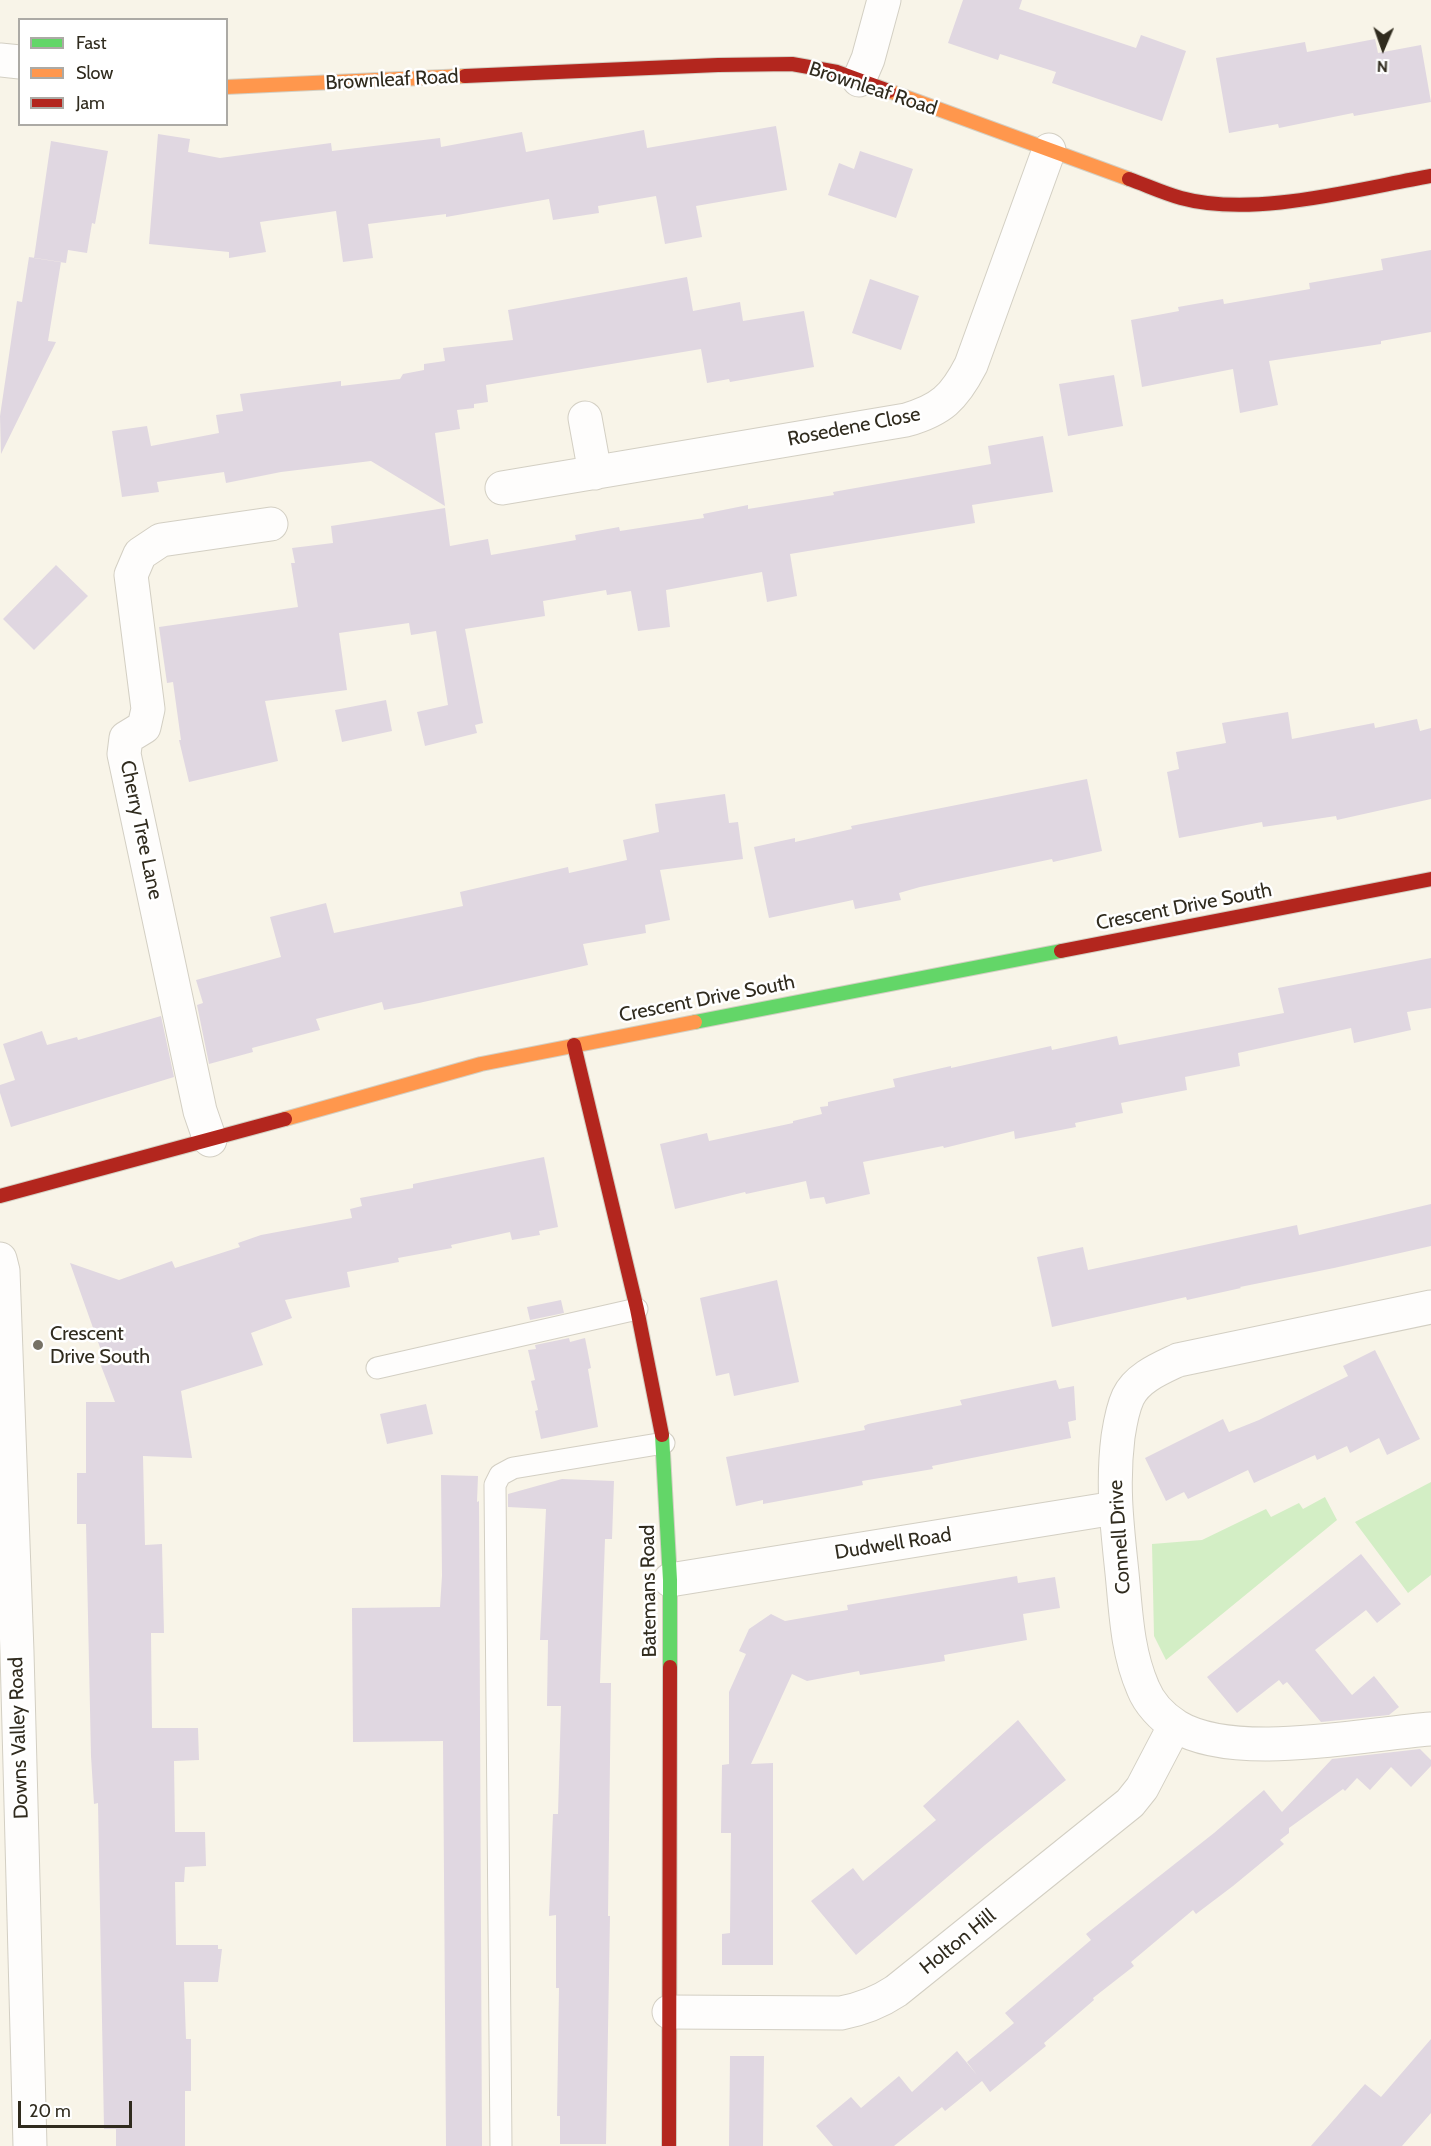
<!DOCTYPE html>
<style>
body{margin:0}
#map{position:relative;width:1431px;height:2146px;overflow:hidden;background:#f8f4e8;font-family:Cabin,sans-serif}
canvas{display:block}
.legend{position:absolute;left:18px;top:18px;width:210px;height:108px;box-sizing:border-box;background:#fff;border:2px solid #acaaa5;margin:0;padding:8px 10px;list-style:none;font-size:18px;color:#302b1e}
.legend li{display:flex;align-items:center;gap:12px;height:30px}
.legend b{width:30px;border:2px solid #acaaa5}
.north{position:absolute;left:1353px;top:18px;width:60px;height:60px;-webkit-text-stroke:4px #fff;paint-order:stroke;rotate:182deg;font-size:16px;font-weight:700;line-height:24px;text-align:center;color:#302b1e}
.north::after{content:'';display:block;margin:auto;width:21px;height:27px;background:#302b1e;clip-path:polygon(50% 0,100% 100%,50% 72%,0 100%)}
.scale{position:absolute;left:18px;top:2101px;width:114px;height:27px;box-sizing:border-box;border:3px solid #302b1e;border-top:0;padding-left:8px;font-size:18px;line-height:21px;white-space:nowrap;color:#302b1e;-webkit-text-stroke:4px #fff;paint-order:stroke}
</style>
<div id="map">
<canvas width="1431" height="2146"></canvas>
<ul class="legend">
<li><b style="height:8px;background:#63d668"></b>Fast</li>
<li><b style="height:8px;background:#ff974d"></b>Slow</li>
<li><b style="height:8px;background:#b3261e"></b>Jam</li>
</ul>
<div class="north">N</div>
<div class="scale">20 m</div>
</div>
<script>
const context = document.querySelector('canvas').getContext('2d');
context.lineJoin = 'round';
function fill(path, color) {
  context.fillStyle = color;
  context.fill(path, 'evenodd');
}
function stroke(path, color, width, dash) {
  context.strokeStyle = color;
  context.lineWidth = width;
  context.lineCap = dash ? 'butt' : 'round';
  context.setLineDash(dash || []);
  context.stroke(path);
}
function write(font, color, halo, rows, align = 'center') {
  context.font = font + ' Cabin,sans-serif';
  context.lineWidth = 5;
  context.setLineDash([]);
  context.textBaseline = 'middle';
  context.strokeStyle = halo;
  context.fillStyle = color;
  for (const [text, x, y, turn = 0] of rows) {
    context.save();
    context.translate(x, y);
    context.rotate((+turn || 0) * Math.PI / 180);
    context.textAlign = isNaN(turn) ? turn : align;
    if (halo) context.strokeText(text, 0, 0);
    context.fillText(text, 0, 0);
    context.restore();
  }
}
fill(new Path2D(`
 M1431,1482V1575L1408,1593L1355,1522Z
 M1325,1497L1337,1520L1166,1660L1154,1636L1152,1544L1202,1540L1266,1509L1271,1517L1299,1503L1303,1509Z`), '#d3eec5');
fill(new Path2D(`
 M963,0H1022L1019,9L1136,48L1141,35L1186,51L1162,121L1052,83L1056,72L1000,54L998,60L948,43Z
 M1375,39L1378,53L1421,45L1431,102L1354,116L1353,113L1279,128L1278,124L1229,133L1216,58L1305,42L1307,52Z
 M776,126L787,190L696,206L702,237L665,244L656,196L598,206L599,213L553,220L549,199L446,217V214L368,224L373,258L343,262L336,211L260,222L266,252L229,258V252L149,244L158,134L190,139L188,152L220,158L331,143L332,151L440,138L441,147L522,132L526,152L644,130L647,148Z
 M51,141L108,151L95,224L92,223L87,253L68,250L66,263L34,258Z
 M860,151L913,169L896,218L828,195L839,163L854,169Z
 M1431,250V332L1381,341V344L1269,361L1278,405L1240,413L1233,369L1142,387L1131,320L1179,311L1178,307L1223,299L1224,304L1310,289L1309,283L1383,270L1381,259Z
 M29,257L61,262L48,341L56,342L1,454L0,416L17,301L22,302Z
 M687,277L693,311L740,302L743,321L804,311L814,367L730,382L729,379L707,383L701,349L486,385L488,402L474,404V408L457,410L460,429L435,433L445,506L371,461L281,472L226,483L224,472L157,482L159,492L122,497L112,431L147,426L151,446L219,433L216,415L243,411L240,394L341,381V386L400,379L403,374L424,370V364L445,361L443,348L513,340L508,310Z
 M870,279L919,296L901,350L852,333Z
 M1114,375L1123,426L1068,436L1059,384Z
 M1043,436L1053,492L972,505L975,523L790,554L797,596L767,602L762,572L666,590L670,627L638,631L631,591L607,595L606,590L543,601L545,616L465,629L483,723L475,725L477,733L425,746L417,712L448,705L436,631L411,635L409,623L339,633L347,690L265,701L278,761L189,782L179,740H181L173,682L167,683L159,627L298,607L291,563H295L292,548L333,543L331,526L445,508L450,546L488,539L491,555L576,540L575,535L619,527L620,531L704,518L703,514L748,505V509L834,495L833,492L991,464L988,446Z
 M56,565L88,596L34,650L3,619Z
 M386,700L392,731L342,742L335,710Z
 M1288,712L1292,739L1374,723L1375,728L1417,719L1420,731L1431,728V799L1337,820L1336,816L1263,827L1262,822L1179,838L1167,772L1179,769L1176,752L1226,743L1222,723Z
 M1087,779L1102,851L1053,862L1052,859L920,887L899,893L901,900L855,909L853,900L769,918L754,847L795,838V842L852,829L851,826Z
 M725,794L729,823L738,822L743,859L660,870L670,920L645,925L646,933L583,944L588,965L419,1003L384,1010L382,1002L316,1019L320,1030L252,1048L253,1052L209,1064L197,1005L203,1003L196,980L281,957L270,917L326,903L334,933L463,906L460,892L568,867L569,873L627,860L623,840L659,832L655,804Z
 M1431,958V1008L1407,1012L1411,1030L1354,1043L1351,1028L1238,1053L1240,1066L1185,1077L1187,1090L1121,1103L1123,1113L1075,1123L1076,1127L1015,1139L1014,1131L944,1148L943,1146L863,1162L870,1194L826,1204L824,1197L810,1199L806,1181L746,1194L745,1192L675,1209L660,1144L707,1133L709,1141L793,1123V1121L822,1114L820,1107L828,1106V1102L895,1087L893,1079L951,1066V1068L1051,1046L1052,1050L1117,1036L1119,1045L1284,1013L1278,988Z
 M161,1016L174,1077L11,1127L0,1093V1085L15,1080L3,1044L42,1031L47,1045L77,1037L78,1040Z
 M544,1157L558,1227L539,1231L540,1235L512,1240L510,1232L451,1245L452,1248L398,1258L399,1262L347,1272L350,1287L285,1300L292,1318L251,1333L263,1365L181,1391L192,1458L143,1456L145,1545L162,1544L164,1633H151L152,1728H198L199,1760L174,1761L175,1832H205L206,1866L185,1867L184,1882H175L176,1945H218V1949H222L218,1982H184L186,2039H191V2091H185V2146H116V2129H104L98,1803L94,1804L91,1756L86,1524H77V1473H86V1402H115L98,1358L103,1356L70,1263L119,1280L172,1261L175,1268L240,1247L238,1243L261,1235L352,1218L350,1209L362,1206L360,1198L413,1188V1184Z
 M1431,1204V1246L1334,1268L1240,1287L1241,1288L1187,1300L1186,1297L1052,1327L1037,1257L1083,1247L1088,1270L1297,1225L1299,1235Z
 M777,1280L799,1382L734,1396L729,1373L716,1376L700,1298Z
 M561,1300L564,1313L530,1320L527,1307Z
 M569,1338L570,1342L585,1338L591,1368L588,1369L598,1427L541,1439L535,1411L538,1410L531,1381L535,1380L528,1350L536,1349L535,1345Z
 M1375,1350L1420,1439L1387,1455L1379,1438L1350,1453L1347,1446L1317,1460L1315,1455L1254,1483L1248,1470L1188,1499L1184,1492L1166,1501L1145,1458L1223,1419L1229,1432L1259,1420L1348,1376L1343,1366Z
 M1056,1380L1059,1389L1074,1386L1076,1420L1068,1422L1071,1438L932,1466L933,1469L862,1481L863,1485L838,1490L763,1504V1500L736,1506L726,1457L865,1430L864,1426L868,1424L962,1405L960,1400Z
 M426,1404L433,1434L387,1444L380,1414Z
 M441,1475L478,1476L477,1502L479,1501L482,2146H446L443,1741L353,1742L352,1608L440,1607L442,1576Z
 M562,1479L614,1481L612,1539H605L600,1683H611L608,1916H610L606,2144H560V2116H557L559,1988H556V1915L549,1916L553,1814H558L561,1706H547L548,1640H540L546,1509L508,1507V1494Z
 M1361,1554L1401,1604L1377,1623L1366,1610L1315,1650L1352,1695L1374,1676L1399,1707L1389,1715L1321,1722L1287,1682L1283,1685L1279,1680L1237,1713L1207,1677Z
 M1017,1576L1018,1583L1055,1577L1060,1608L1023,1614L1027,1640L944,1655L945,1661L860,1675L859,1671L807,1681L792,1674L751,1764L773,1763V1965H722V1934L730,1933L731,1833H721L722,1765L729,1764V1692L746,1654L739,1651L749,1629L771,1614L785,1621L848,1610L847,1605Z
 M1018,1720L1066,1780L985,1845L856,1955L811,1901L853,1868L863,1881L936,1820L923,1806Z
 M1420,1749L1431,1760V1766L1411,1787L1391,1767L1370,1790L1357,1778L1345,1791L1343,1789L1289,1828V1833L1280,1840L1284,1844L1233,1886L1196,1914L1193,1910L1131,1962L1134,1966L1093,1998L1094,2000L1044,2043L1046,2046L990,2092L982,2081L945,2111L942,2107L894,2146H833L816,2126L851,2097L861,2108L899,2076L912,2092L957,2051L977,2075L967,2062L1014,2023L1005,2013L1091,1940L1086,1934L1214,1833L1264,1790L1282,1812L1332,1759Z
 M1431,2039V2113L1402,2146H1311L1365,2084L1381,2097Z
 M730,2056H764L763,2146H729Z`), '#e0d7e1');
const lane = new Path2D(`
 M377,1368L637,1309
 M501,2146L495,1485L500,1475L513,1468L664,1443`);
const street = new Path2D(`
 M0,60L20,62
 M859,80L868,59L884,0
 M585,418L595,473
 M502,488L906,420C941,410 954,398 971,365L1049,150
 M210,1140L200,1111L124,754L126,738L144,727L148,709L131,575L140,554L161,540L271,524
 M0,1259L3,1271L17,1652L30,2146
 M1431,1307L1178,1360C1159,1369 1137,1378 1128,1397C1122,1410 1120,1424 1118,1437C1112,1485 1117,1525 1122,1573C1126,1613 1127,1651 1143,1688C1149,1703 1162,1717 1176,1726C1235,1762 1363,1734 1431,1729
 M670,1580L1115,1508
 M669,2012L841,2013C862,2009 878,2003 896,1991L1130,1803L1142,1788L1175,1725`);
const fast = new Path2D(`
 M695,1022L1061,951
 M662,1435L670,1580V1667`);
const slow = new Path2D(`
 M226,87L465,76
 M889,91L1129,179
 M285,1119L481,1064L695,1022`);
const jam = new Path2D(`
 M465,76L718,65L792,64L837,72L889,91
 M1129,179C1146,185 1163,193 1181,198C1254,218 1357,189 1431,176
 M1061,951L1431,879
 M574,1045L637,1309L662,1435
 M0,1196L285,1119
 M669,2146L670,1667`);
stroke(lane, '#d3cfc3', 23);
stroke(street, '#d3cfc3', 35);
stroke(fast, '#d3cfc3', 16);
stroke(slow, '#d3cfc3', 16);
stroke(jam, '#d3cfc3', 16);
stroke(lane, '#fefdfc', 21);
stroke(street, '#fefdfc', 33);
stroke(fast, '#63d668', 14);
stroke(slow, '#ff974d', 14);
stroke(jam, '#b3261e', 14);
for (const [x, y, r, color] of [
 [38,1345,6,"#767165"]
]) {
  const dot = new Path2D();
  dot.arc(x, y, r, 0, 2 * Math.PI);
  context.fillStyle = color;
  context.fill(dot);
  stroke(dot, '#fff', 2);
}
write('20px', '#302b1e', '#fff', [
 ["Brownleaf Road",392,80,-3],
 ["Brownleaf Road",873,89,18],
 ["Rosedene Close",854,427,-11],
 ["Cherry Tree Lane",141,830,78],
 ["Crescent Drive South",1184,907,-11],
 ["Crescent Drive South",707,999,-11],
 ["Connell Drive",1120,1537,-94],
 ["Dudwell Road",893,1544,-9],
 ["Batemans Road",649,1591,-91],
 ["Downs Valley Road",19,1738,-92],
 ["Holton Hill",958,1942,-39]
]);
write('20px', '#302b1e', '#fff', [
 ["Crescent",50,1334],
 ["Drive South",50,1357]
], 'left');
</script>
